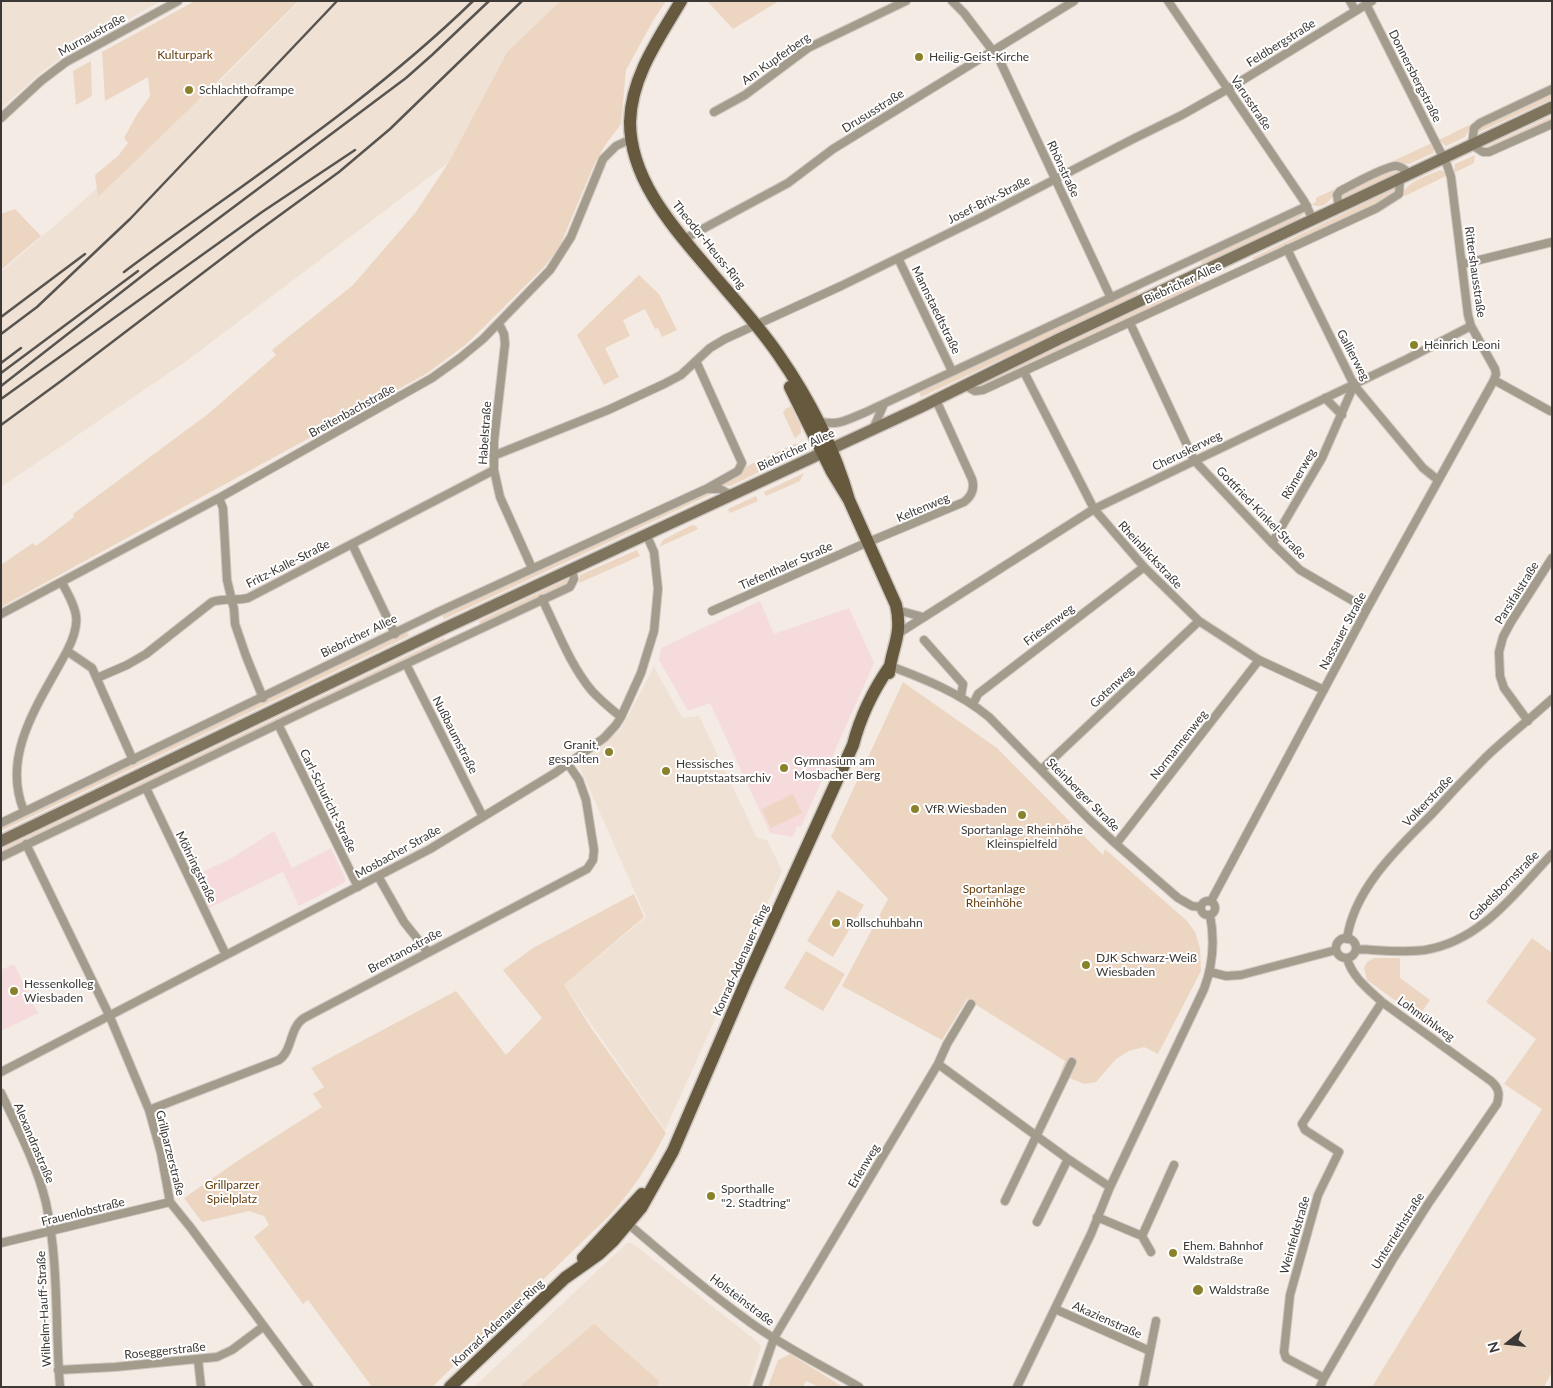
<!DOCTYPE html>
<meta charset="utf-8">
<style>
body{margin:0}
#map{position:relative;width:1553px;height:1388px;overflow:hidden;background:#f3ebe4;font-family:Lato,sans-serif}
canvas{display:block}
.frame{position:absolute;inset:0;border:2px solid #3b3835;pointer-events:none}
.north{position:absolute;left:1483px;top:1318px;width:50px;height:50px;-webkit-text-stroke:4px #fff;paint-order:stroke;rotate:254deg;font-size:14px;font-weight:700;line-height:20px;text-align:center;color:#3b3835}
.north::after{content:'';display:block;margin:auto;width:18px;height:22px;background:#3b3835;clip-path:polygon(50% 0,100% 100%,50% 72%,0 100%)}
</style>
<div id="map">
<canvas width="1553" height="1388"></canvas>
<div class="frame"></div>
<div class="north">N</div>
</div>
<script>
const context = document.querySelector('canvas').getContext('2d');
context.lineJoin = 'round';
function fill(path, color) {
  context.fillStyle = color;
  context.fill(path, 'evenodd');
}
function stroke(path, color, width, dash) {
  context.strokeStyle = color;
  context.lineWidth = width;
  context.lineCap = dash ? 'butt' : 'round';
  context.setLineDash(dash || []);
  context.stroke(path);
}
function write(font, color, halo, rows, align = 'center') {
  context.font = font + ' Lato,sans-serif';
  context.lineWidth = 4;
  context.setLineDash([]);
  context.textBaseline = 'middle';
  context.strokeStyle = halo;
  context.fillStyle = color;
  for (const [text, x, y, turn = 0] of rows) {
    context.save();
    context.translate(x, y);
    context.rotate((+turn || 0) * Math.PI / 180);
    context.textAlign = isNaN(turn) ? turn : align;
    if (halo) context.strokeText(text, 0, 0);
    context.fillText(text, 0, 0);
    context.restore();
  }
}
fill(new Path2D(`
 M1,1H161L67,53L43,71L1,108Z
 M299,1H560L507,52L449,162L185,362L1,487V272L212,89Z
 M654,667L682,718L699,716L757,838L767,840L782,871L665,1130L564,985L646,917L578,763L621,729Z
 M627,1243H632L759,1343L761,1347L748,1387H474Z`), '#efe1d4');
fill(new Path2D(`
 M760,601L774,634L849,608L874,663L801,827L797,826L793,837L770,833L710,703L688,711L659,660L661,648Z
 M274,831L292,868L331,848L345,878V882L299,906L283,872L209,908L194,876L230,859Z
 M14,964L38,1013L1,1031V970Z`), '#f6dbdc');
fill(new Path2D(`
 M195,1H298L211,88L98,197L95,175L118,156L128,143L124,138L136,116L150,96L148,77L105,101L102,52Z
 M560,1H666L654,19L626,70L621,124L604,147L594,165L559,248L544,267L484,327L464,346L426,374L1,607V565L33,543L36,546L74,517L73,514L208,414L276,355L272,350L353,285L416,212L449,162L507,52Z
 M707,1H779L733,29Z
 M91,61L92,96L76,105L73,71Z
 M1552,92V99L1475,134L1479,127Z
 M1552,116V121L1488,150L1483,148Z
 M1469,125L1470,128L1465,137L1446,146L1439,140Z
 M1432,143L1434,148L1433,153L1409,164L1393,163V161Z
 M1475,155L1474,163L1454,173L1455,164Z
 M1392,169L1401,171L1341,199L1339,198L1344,191Z
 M1440,170L1445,172L1446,176L1405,196L1403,193C1410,180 1427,176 1440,170Z
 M1337,188C1332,198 1326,210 1313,205L1312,204L1316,202V198Z
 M1396,188L1397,191L1386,199L1254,261L1252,258Z
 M15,209L41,236L1,270V214Z
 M1304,212V214L1298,219L1202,265L1200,259L1297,213Z
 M639,275L659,294L677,330L662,337L658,328L655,329L645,309L623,320L630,336L605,348L619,377L604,385L577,335Z
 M1199,281L1201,286L986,386L977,388L976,386Z
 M1136,289L1138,294L1119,304L921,397L919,392Z
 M791,406L801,427V433L795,438L783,413L785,409Z
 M794,444H799L804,451L730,486L718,485L745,467Z
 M804,473L800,481L766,496L764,492Z
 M707,492H716L444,619L442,614Z
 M756,496L758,501L730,513L728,509Z
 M692,525L696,526L698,529L659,547L663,540Z
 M637,550L640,556L579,583L580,575Z
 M572,577L569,584L480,625L479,621Z
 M406,631L409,636L1,831V825Z
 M444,638L446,642L1,855V849Z
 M903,682L997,748L1103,855L1105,849L1187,921L1195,932L1200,948L1201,971L1158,1054L1144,1047L1129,1051L1116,1059L1096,1082L1084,1084L1060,1074L1065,1061L967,999L942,1040L842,986L888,899L831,837Z
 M793,794L802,813L771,828L762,809Z
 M838,890L864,905L833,957L807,941Z
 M634,894L644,917L564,985L591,1028L666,1133C650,1163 632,1191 609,1216L432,1387H372L308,1300L303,1304L254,1237L269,1225L264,1216L249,1211L202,1222L184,1198L239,1160L322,1107L313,1094L324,1087L311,1068L456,991L506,1055L542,1018L503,970L533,948Z
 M1532,938L1552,953V1372L1544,1387H1372L1542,1109L1504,1084L1536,1039L1486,1002Z
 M806,951L845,974L823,1011L784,988Z
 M1374,958H1400V978L1430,1000L1418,1017L1367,980L1364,968L1367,962Z
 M594,1324L659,1381L656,1387H519Z
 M790,1354L843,1387H819L806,1381L803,1387H768L778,1360Z`), '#ecd6c2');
const minor = new Path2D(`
 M952,1L964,13L999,59L1111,298
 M1168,1L1304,201L1313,220
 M1350,1L1355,10
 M1552,89L1480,123L1474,128L1472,145L1483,152H1489L1552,124
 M714,112L745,95L808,48L906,1
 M1,118L41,81L66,62L178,1
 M1339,208L1337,195L1340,191C1352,185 1385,166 1396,166C1402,166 1406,171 1410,174
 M684,239L788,183L833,149L1074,1
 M1287,249L1354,385L1423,468L1438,480
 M898,258L952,371
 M1463,264L1552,242
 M1130,323L1194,460L1272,543L1300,570L1367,609
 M499,324L504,334L505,344L494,441V470L500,497L532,568
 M1024,372L1094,509L1144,567L1199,621L1259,660L1324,690
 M1494,380L1550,411
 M964,385L975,391L983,390L1377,208L1399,194L1400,179
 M1325,398L1342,415
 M819,421C837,427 849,419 866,412L1307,206
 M873,429L884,404
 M493,456L608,410L664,384L681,375L710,348L725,339L841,286L984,216L1135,138L1182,115L1228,89L1372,1
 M706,489H720L731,495
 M219,498L223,508L227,580L234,609L235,624L246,656L263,698
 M1272,543L1322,458L1354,385
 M352,544L395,634
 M62,583C78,611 82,622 67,651L92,668L133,760
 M542,599C557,629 570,665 592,691C601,701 611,709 621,717
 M897,610L923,617
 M712,611L859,546L964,502C972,496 975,489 972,479L936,400
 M1,614L219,498L432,378L460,358L483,339L550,270L571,237L603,159L616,146L631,139
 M899,633L1094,509L1407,359L1471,326
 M924,640L963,684L961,696
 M406,664L483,817
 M890,666C925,679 960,693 989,717L1089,819L1116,844L1178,898L1192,906L1201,907
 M97,678L127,665L146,654L212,602C224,598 236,601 248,598L494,470
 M973,704L978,694L1144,567
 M1528,721L1504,688L1500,676L1499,652L1503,637L1511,622L1552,558
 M278,724L358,887
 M1041,770L1199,621
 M146,788L226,955
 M24,811C0,754 41,700 67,651
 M1,823L438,612L706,489L738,471L742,463L696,361
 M26,844L110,1017L149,1110L161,1153L170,1202L191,1228L309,1387
 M1116,844L1259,660
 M1,857L314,707L570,587L574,579L572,569
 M378,876L404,922L428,952
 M1201 908a7 7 0 1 1 14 0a7 7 0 1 1-14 0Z
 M1211,901L1367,609L1494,380L1496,374L1495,369L1471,326L1468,315L1451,177L1447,165L1366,4
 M1336 948a10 10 0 1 1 20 0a10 10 0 1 1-20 0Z
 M1347,939C1354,889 1397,849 1431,815C1449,795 1467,776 1486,757C1507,737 1530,719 1552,699
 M1356,949C1378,950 1403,953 1425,950C1481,941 1515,893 1552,854
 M1210,972L1226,976L1241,975L1336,950
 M938,1064L1068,1159L1110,1187
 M1,1072L430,849L555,773L604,738L616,725L621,717L641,673L654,631L658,589L654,552L647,536
 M1,1093C18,1129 37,1165 46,1203C59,1263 55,1326 60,1387
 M149,1110L279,1060C293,1050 289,1028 304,1018L587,869L593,860L594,850L586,800L579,780L568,764
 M1005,1201L1072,1062
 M1097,1217L1142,1236L1151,1252
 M626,1222C667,1257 708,1292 751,1323C784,1347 823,1366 859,1387
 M1037,1222L1068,1159
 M1142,1236L1174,1165
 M1,1243L170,1202
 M1055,1309L1150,1351
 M198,1359L201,1387
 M58,1370L115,1367L217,1357L232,1350L264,1326
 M1324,1378L1286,1358L1284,1352L1290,1295L1318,1195L1339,1152L1305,1130L1302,1124L1382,1002
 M757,1387L774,1338L938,1064L947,1044L971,1004
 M1017,1387L1091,1234L1110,1187L1204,989C1213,965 1215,941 1210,915
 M1143,1387L1156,1321
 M1320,1387L1324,1378L1393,1259L1428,1204L1497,1104C1500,1094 1499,1088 1491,1081L1382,1002C1368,989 1352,977 1347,958`);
const secondary = new Path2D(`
 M1,841L445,628L919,408L1059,339L1552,107`);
const primary = new Path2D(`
 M681,1C659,38 631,77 630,122C630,181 675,229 711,272C734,299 758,325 778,354C810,400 834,447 849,500
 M790,387L832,472L849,500L896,605C903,635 892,646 889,673
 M583,1258L642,1194
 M450,1387L565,1278L599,1254L614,1240L641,1208L673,1151L746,981L853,745C860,718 874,689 890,666`);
stroke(minor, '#cec7c1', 10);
stroke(secondary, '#cec7c1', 14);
stroke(primary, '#cec7c1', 15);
stroke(minor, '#a39c8c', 8);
stroke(secondary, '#7f755e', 11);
stroke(primary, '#66593e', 12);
stroke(new Path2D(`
 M124,272C242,184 367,104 473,1
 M1,317L85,254
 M1,334L37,307L130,219L337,1
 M1,363L21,348
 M1,373L138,271
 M1,386L151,269L406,78L432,55L489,1
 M1,399L262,212L355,150
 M1,425L61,381L254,234L339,172L390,129L522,1`), '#585450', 2.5);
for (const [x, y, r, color] of [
 [919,57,5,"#8a822a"],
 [189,90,5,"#8a822a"],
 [1414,345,5,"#8a822a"],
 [609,752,5,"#8a822a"],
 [784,768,5,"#8a822a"],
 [666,771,5,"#8a822a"],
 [915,809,5,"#8a822a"],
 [1022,815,5,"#8a822a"],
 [836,923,5,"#8a822a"],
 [1086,965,5,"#8a822a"],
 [14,991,5,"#8a822a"],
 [711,1196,5,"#8a822a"],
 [1173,1253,5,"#8a822a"],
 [1198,1290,6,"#8a822a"]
]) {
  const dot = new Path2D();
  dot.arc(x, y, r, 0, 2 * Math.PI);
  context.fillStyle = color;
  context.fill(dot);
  stroke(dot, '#fff', 2);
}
write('12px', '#3b3835', '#fff', [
 ["Murnaustraße",92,35,-29],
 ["Feldbergstraße",1281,43,-32],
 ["Am Kupferberg",776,59,-35],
 ["Donnersbergstraße",1415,76,63],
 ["Varusstraße",1251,103,56],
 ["Drususstraße",873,111,-32],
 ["Rhönstraße",1063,169,65],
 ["Josef-Brix-Straße",989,200,-27],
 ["Theodor-Heuss-Ring",709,245,51],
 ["Rittershausstraße",1475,272,82],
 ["Biebricher Allee",1183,283,-25],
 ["Mannstaedtstraße",936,310,64],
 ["Gallierweg",1353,355,62],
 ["Breitenbachstraße",352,411,-29],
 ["Habelstraße",485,433,-86],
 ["Biebricher Allee",796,450,-25],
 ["Cheruskerweg",1187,451,-26],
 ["Römerweg",1299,474,-60],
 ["Keltenweg",923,508,-23],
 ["Gottfried-Kinkel-Straße",1261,513,46],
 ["Rheinblickstraße",1150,555,47],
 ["Fritz-Kalle-Straße",288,564,-27],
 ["Tiefenthaler Straße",786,566,-24],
 ["Parsifalstraße",1517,593,-58],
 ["Friesenweg",1049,625,-37],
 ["Nassauer Straße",1343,631,-62],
 ["Biebricher Allee",359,636,-26],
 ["Gotenweg",1112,687,-43],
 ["Nußbaumstraße",455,735,63],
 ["Normannenweg",1179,745,-52],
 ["Steinberger Straße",1083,795,45],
 ["Carl-Schuricht-Straße",328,801,64],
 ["Volkerstraße",1428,801,-46],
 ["Mosbacher Straße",398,852,-29],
 ["Möhringstraße",196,867,64],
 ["Gabelsbornstraße",1504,886,-45],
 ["Brentanostraße",405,951,-28],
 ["Konrad-Adenauer-Ring",741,960,-66],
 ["Lohmühlweg",1426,1019,36],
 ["Alexandrastraße",34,1143,67],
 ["Grillparzerstraße",170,1153,76],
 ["Erlenweg",864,1166,-59],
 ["Frauenlobstraße",83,1212,-14],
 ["Unterriethstraße",1398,1231,-58],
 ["Weinfeldstraße",1295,1235,-74],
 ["Holsteinstraße",742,1300,37],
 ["Wilhelm-Hauff-Straße",44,1309,-93],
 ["Akazienstraße",1107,1320,24],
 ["Konrad-Adenauer-Ring",498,1323,-43],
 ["Roseggerstraße",165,1351,-6]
]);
write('12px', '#653c0c', '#fff', [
 ["Kulturpark",185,55],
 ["Sportanlage",994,889],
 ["Rheinhöhe",994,903],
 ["Grillparzer",232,1185],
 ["Spielplatz",232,1199]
]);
write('12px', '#3b3835', '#fff', [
 ["Heilig-Geist-Kirche",929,57],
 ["Schlachthoframpe",199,90],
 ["Heinrich Leoni",1424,345],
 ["Granit,",599,745,"right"],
 ["gespalten",599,759,"right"],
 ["Gymnasium am",794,761],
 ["Mosbacher Berg",794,775],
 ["Hessisches",676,764],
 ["Hauptstaatsarchiv",676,778],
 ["VfR Wiesbaden",925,809],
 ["Sportanlage Rheinhöhe",1022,830,"center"],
 ["Kleinspielfeld",1022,844,"center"],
 ["Rollschuhbahn",846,923],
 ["DJK Schwarz-Weiß",1096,958],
 ["Wiesbaden",1096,972],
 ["Hessenkolleg",24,984],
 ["Wiesbaden",24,998],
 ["Sporthalle",721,1189],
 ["\"2. Stadtring\"",721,1203],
 ["Ehem. Bahnhof",1183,1246],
 ["Waldstraße",1183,1260],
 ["Waldstraße",1209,1290]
], 'left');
</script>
